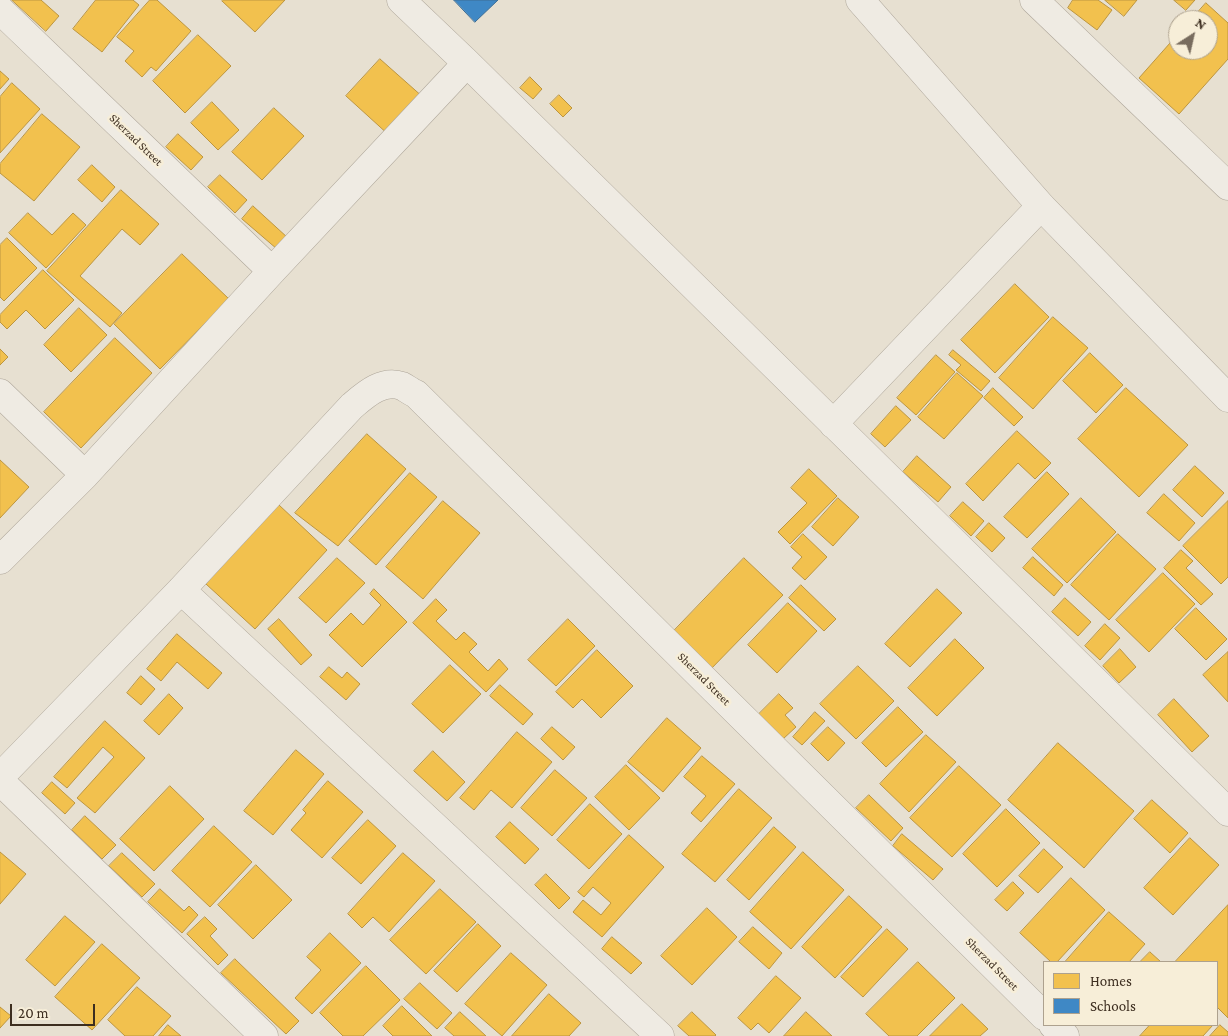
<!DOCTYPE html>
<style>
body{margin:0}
#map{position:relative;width:1228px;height:1036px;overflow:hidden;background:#e7e0d1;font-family:"Crimson Pro",serif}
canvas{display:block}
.legend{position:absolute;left:1043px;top:961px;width:175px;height:65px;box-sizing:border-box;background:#f7eed8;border:1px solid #ada18e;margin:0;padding:6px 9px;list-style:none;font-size:15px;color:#3d2e20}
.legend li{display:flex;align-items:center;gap:10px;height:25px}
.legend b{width:25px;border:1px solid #ada18e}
.north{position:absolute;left:1168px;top:10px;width:50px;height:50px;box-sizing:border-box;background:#f7eed8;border:1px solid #ada18e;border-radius:50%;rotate:35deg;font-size:14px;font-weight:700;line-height:20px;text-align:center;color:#3d2e20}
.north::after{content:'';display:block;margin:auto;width:18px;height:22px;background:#786c5e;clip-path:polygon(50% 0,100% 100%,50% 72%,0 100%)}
.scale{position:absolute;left:10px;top:1004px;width:85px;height:22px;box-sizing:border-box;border:2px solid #3d2e20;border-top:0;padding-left:6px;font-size:15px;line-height:18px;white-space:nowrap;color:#3d2e20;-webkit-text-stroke:4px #f7eed8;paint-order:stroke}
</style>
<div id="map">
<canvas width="1228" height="1036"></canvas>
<ul class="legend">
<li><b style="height:14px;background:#f2c14e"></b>Homes</li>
<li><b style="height:14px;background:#3f88c5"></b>Schools</li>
</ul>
<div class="north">N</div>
<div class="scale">20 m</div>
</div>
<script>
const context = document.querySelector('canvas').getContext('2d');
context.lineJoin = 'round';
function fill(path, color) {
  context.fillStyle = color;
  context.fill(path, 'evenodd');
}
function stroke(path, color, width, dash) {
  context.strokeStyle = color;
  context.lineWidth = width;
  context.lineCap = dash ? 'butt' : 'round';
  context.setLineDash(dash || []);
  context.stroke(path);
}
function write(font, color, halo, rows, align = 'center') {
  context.font = font + ' "Crimson Pro",serif';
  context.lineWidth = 5;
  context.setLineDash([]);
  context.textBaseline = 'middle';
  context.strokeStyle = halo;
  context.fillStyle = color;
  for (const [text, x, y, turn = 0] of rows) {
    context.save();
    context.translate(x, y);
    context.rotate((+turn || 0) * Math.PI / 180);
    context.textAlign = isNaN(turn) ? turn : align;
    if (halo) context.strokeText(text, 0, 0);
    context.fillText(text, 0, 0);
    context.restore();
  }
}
const homes = new Path2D(`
 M12,0H41L59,16L46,31Z
 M96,0H133L139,5L102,52L73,29Z
 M150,0H157L191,31L156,71L151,67L142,77L125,61L134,51L117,37Z
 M223,0H285L255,32L222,1Z
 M1073,0H1098L1112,10L1097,30L1068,8Z
 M1105,0H1137L1124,16Z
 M1174,0H1195L1186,10Z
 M1206,3L1228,23V59L1179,114L1139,78L1178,34V50H1208V20H1191Z
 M198,35L231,66L185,113L153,81Z
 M380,59L424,98L390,136L346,96Z
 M0,71L9,79L0,89Z
 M530,77L542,89L533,99L520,88Z
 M12,83L40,109L0,153V97Z
 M559,95L572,108L563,117L550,104Z
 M212,102L239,130L218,150L191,123Z
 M274,108L304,136L262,180L232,152Z
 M42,114L80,147L34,201L0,173V164Z
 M178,134L203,157L191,170L166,147Z
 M92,165L115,187L102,202L78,180Z
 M220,175L247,200L235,213L208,187Z
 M121,190L159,224L140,245L122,229L80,276L122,313L110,327L47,271Z
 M253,206L288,238L277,249L242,219Z
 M28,213L52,235L73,213L86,225L46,268L9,233Z
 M7,238L37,268L4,301L0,297V245Z
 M182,254L229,299L160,369L114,324Z
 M43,270L74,300L45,329L26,310L7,329L0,322V315Z
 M1015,284L1049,317L995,373L961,340Z
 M79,308L107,335L71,372L44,345Z
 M1053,317L1088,348L1033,409L999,378Z
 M115,338L152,373L81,448L44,412Z
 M0,349L8,357L0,365Z
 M953,350L990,381L981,391L956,370L961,365L949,355Z
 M1090,353L1123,385L1096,413L1063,381Z
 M936,355L955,372L916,415L897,398Z
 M957,373L983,396L944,439L918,417Z
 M993,388L1023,417L1014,426L984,398Z
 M1126,388L1188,445L1139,497L1078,439Z
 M896,406L911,420L885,447L871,434Z
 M1017,431L1051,463L1035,479L1018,463L983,501L966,484Z
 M367,434L406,469L338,546L295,513Z
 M917,456L951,487L938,502L903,472Z
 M0,460L29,487L0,518Z
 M1195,466L1224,493L1202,517L1173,490Z
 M809,469L837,496L790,544L778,532L807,503L791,488Z
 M1047,472L1069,494L1027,538L1004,517Z
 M410,473L437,497L376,565L349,541Z
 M1164,494L1195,523L1179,541L1147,513Z
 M838,498L859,517L833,546L812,527Z
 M1081,498L1116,532L1067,583L1032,549Z
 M443,501L480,533L423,599L386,567Z
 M1228,501V577L1221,584L1183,546Z
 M963,502L984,521L971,536L950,516Z
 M279,505L327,550L255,629L206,584Z
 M989,523L1005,538L992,552L976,537Z
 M803,534L827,557L805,580L792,568L802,557L791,547Z
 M1118,534L1156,569L1109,620L1071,585Z
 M1181,550L1193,561L1186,568L1213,594L1201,605L1164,568Z
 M1033,557L1063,585L1054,596L1023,568Z
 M337,558L365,583L326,623L299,598Z
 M744,558L783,595L708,672L670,635Z
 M1163,573L1195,604L1149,652L1116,620Z
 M801,585L836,619L824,631L789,598Z
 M374,589L407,622L362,667L329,635L351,613L363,625L381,605L370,594Z
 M937,589L962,613L910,667L885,644Z
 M1065,598L1091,622L1078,636L1052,612Z
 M436,599L447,610L436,621L456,640L464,632L477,644L469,652L488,671L499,659L508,669L486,692L413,623Z
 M788,603L817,631L777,673L748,645Z
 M1196,608L1227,639L1206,660L1175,629Z
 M279,619L312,655L301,665L268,629Z
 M568,619L595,646L556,686L528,660Z
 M1105,624L1120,638L1100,660L1085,646Z
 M177,634L222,673L208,689L177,662L161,681L147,669Z
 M955,639L984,668L937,716L908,688Z
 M1120,649L1136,667L1119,683L1103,666Z
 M597,650L633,686L601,718L582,699L573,708L556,692Z
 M1228,652V702L1203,675Z
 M450,665L481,694L443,733L412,704Z
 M858,666L894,701L856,739L820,704Z
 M329,667L342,678L347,672L360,684L346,700L320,677Z
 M141,676L155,689L141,705L127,693Z
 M500,685L533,714L523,725L490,696Z
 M169,694L183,708L159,735L144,721Z
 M779,694L793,708L785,715L796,727L783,739L759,714Z
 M1174,699L1209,736L1192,752L1158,715Z
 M898,707L923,732L886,767L862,743Z
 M815,712L825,721L802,745L793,737Z
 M667,718L701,748L663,792L628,762Z
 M105,721L145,758L95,813L77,798L114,757L103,747L67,788L54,777Z
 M552,727L575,747L563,760L541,739Z
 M828,727L845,743L828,761L811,744Z
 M517,732L552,762L512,808L491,790L474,810L460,798Z
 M926,735L956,762L909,812L880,784Z
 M1058,743L1134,811L1084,868L1008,800Z
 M296,750L324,774L273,835L244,811Z
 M433,751L465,782L447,801L414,771Z
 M702,756L735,784L701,822L691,813L706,796L684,777Z
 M626,765L660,798L629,830L595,797Z
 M959,766L1001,805L952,857L910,818Z
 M555,770L587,798L552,836L521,808Z
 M328,781L363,812L322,858L291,830L306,813L303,810Z
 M52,782L75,803L65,814L42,793Z
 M170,786L204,819L154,871L120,839Z
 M739,789L772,818L715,882L682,854Z
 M869,795L903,828L891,841L856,808Z
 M1152,800L1188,833L1170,853L1134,819Z
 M590,804L622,834L589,869L557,840Z
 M1006,809L1040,843L997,887L963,854Z
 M85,816L116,845L102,859L72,830Z
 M368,820L396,846L361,884L332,858Z
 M510,822L539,849L525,864L496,837Z
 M214,826L252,862L210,907L172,871Z
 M774,827L796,847L749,900L727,880Z
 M902,834L943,869L933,880L893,846Z
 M629,835L664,867L602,937L573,912L583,900L601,915L611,903L593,887L584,897L578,892Z
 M1190,838L1219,865L1173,915L1144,888Z
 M1044,849L1063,867L1038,893L1019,876Z
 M0,852L26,874L0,904Z
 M803,852L844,890L791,949L750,912Z
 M122,853L155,884L142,897L109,866Z
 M403,853L435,881L389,932L373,917L362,928L348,914Z
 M256,865L292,900L253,939L218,905Z
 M546,874L570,898L559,909L535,885Z
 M1071,878L1105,910L1057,962H1051L1020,933Z
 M1013,882L1024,893L1007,911L995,900Z
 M160,889L184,911L189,906L198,915L182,933L148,902Z
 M440,889L476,922L426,974L390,940Z
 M849,896L882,927L835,978L802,947Z
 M1228,905V1018L1217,1007V962H1175Z
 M707,908L737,937L692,985L661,956Z
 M1109,912L1145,944L1129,962H1065Z
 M65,916L95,942L55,986L26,960Z
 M205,917L217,929L210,936L228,955L218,965L187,934Z
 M478,924L501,946L457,992L434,971Z
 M753,927L782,953L769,969L739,942Z
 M887,929L908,949L863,997L841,977Z
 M330,933L361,963L312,1014L295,998L321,970L307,957Z
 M612,937L642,963L631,974L602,949Z
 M102,944L140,978L92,1030L55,997Z
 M1150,952L1161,962H1140Z
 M511,953L547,985L502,1036L465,1004Z
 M235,959L299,1021L286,1034L221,973Z
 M918,962L955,998L917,1036H889L866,1014Z
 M366,966L400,1000L363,1036H343L320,1013Z
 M776,976L801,998L769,1033L758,1023L751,1030L738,1018Z
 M420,983L452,1013L437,1029L404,999Z
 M137,987L171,1016L153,1036H125L108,1020Z
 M549,994L581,1023L569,1036H512Z
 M962,1004L988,1029L980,1036H930Z
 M402,1006L432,1036H393L383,1026Z
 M0,1007L11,1016L0,1028Z
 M460,1012L486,1036H454L445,1028Z
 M692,1012L716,1035L715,1036H689L678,1026Z
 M806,1012L832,1036H784Z
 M168,1025L181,1036H159Z
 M1150,1025H1213L1203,1036H1140Z
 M1220,1025L1228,1032V1036H1210Z`);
fill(homes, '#f2c14e');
stroke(homes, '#bc9540', 1);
const schools = new Path2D(`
 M454,0H498L475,22Z`);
fill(schools, '#3f88c5');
stroke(schools, '#3e6d94', 1);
const minor = new Path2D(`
 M401,0L467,63L1228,812
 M860,0L1041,206L1228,398
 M1034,0L1228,186
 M0,10L272,271
 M0,393L85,475
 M833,424L1041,206
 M0,560L85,475L272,271L467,63
 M181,590L660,1036
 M0,777L181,590L352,406C365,395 382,379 402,386C406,388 411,392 416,394L1044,1016
 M0,781L264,1036
 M1053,1025L1065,1036`);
stroke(minor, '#ada599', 29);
stroke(minor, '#efebe3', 28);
write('12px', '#3d2e20', '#f7eed8', [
 ["Sherzad Street",136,140,44],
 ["Sherzad Street",704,679,45],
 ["Sherzad Street",992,964,45]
]);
</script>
